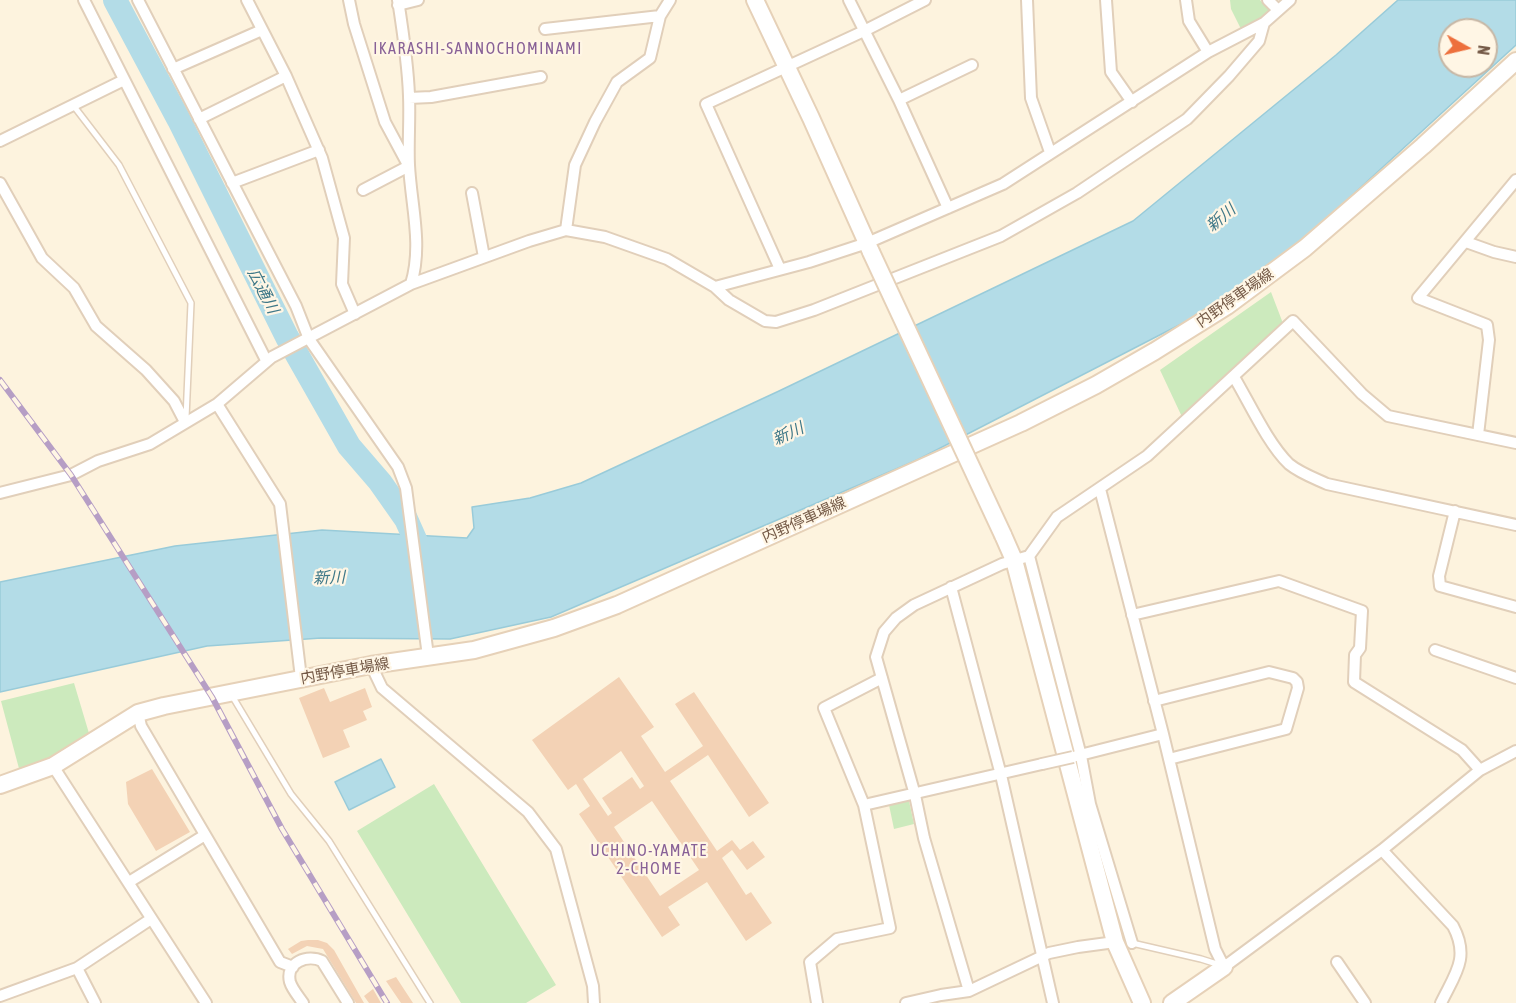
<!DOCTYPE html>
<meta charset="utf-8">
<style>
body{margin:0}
#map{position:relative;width:1516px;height:1003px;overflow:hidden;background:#fdf3de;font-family:"Asap Condensed",sans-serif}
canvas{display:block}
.north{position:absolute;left:1438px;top:18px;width:60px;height:60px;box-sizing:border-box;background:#fff6e5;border:2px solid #c7b7a5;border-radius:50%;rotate:98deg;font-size:16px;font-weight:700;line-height:24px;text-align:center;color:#745946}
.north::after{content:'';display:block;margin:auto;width:21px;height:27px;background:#ed703d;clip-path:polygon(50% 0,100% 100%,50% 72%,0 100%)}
</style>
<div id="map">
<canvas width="1516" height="1003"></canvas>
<div class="north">N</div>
</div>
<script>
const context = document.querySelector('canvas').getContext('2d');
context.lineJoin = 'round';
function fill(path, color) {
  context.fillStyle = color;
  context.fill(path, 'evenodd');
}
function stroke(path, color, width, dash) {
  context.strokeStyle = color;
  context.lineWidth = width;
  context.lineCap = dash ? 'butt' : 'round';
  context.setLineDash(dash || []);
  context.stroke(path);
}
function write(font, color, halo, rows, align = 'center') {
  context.font = font + ' "Asap Condensed","Noto Sans JP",sans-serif';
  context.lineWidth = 4.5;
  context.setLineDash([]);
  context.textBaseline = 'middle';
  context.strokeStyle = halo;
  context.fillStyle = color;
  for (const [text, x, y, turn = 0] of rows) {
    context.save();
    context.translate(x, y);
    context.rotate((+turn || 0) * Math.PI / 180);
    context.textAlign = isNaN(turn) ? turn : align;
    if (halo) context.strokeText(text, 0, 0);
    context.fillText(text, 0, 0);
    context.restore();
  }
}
fill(new Path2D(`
 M1230,0H1260L1271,12L1241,29L1231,9Z
 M1271,292L1284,326L1183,419L1160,370Z
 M74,683L91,740L21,776L1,701Z
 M434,784L556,985L526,1003H461L357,831Z
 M909,801L914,824L894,829L889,805Z`), '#cceabd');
const water = new Path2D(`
 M1398,0H1516V45L1251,288L917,460L551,617L450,639L321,638L207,646L0,692V582L175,546L322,530L467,538L474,528L472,507L530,498L581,483L779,391L1133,221L1336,55ZM1450,30H1486V66H1450Z
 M381,759L395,787L349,810L335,782Z`);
fill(water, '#b3dce7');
stroke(water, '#99cbd9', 1.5);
stroke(new Path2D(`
 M115,0L179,120L287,337L349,446L380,482L406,519L418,546`), '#b3dce7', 24);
fill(new Path2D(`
 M619,677L654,727L641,736L665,772L703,746L675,704L694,692L769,803L749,817L708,755L670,781L717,851L732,840L740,850L753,841L765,857L747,870L732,850L722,858L746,895L751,892L772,923L746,941L707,882L668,907L680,925L662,937L579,814L590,806L576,784L568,790L532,740ZM621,751L644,786L640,789L632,777L602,798L612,813L608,816L583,779ZM652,801L699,870L660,896L614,827Z
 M324,688L330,702L365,688L372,707L363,711L367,720L343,730L350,747L323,758L299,698Z
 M152,769L190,832L156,851L128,804L126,782Z
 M308,940H318L327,943L334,950L364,1003H356L323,949L307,946L292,954L288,949L301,941Z
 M396,977L413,1003H401L386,981Z
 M373,989L381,1003H369L364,996Z`), '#f3d2b5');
const lane = new Path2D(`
 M73,105L119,165L191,303L186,418
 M231,694L291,794L329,841L430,1003
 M1132,943L1201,959L1220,965`);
const street = new Path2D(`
 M84,0L266,360
 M138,0L296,306L309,339L398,467L406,488L428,656
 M247,0L286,76L322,158L344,238L342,284L355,314
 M349,0L354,24L385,122L407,163
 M398,0C403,32 408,64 409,96C410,119 408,142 409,165C411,205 423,245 411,284
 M849,0L899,100L948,208
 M1027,0L1031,98L1050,152
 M1106,0L1111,72L1132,102
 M1186,0L1189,21L1208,52
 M1268,0L1278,10
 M398,5L418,0
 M545,29L660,16
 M173,69L262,30
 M409,98L431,97L541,77
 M899,100L972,65
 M199,119L286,76
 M0,141L124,80
 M0,183L42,258L74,288L96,326L146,370L174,401L185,422
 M232,183L319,150
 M363,190L409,166
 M472,193L484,257
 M566,230L575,165L595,122L617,82L650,58L660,16L670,0
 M1466,242L1494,252L1516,257
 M780,269L706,104L864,31L925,0
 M715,287L809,262L867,243L1003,184L1208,52L1264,23L1290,0
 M1234,377C1249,402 1268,444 1289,464C1300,473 1314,478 1327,484L1516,525
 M217,404L280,504L301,678
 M1478,435L1489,340L1487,325L1418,298L1516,180
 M1100,489L1163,734L1215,949L1224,967L1382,850L1480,770L1516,751
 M0,493L71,475L98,461L150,444L217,404L272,357L411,284L529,241L566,230L605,237L667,259L715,287L729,300L765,321L776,322L814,310L1001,236L1077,193L1187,119L1229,76L1259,41L1264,23
 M1455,511L1439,576L1440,586L1516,607
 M1029,556L1081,756L1090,804L1132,943
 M951,587L1001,775L1053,1003
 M1132,615L1279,581L1362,611L1360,648L1355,655L1354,682L1462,750L1480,770
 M1435,650L1516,678
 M371,665L382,688L528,812L556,849L593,986L594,1003
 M882,678L824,708L864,805L1042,764
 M1154,701L1269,672L1293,678L1297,682L1298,688L1286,729L1169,759
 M138,713L141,726L280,962L293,967
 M1076,756L1163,734
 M53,766L206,1003
 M1382,850L1453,926C1470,958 1455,974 1441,1003
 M129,882L205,835
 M1337,962L1365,1003
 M77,968L95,1003
 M969,991L924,838L915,795L876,657L884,632L896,618L914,605L1002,564L1029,556L1057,517L1147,456L1293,321L1362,394L1388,416L1516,443
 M0,996L77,968L151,919
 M303,1003C299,997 292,989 290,982C285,962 308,954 322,961L348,1003
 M817,1003L810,962L837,939L890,928L864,805
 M906,1003L941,995L969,991L1049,953L1078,947L1115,942`);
const secondary = new Path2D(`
 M755,0L811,118L871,252
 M1003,535L1014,560L1115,942L1142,1003
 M0,785L53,766L138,713L164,706L371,665L474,650L554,628L617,605L1021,423L1096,385L1155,351L1227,306L1305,248L1423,146L1516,61
 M1172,1003L1224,967`);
stroke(lane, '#e1cfba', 8);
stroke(street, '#e1cfba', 14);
stroke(secondary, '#e6d1b8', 20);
stroke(lane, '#fff', 5);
stroke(street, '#fff', 10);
stroke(secondary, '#fff', 16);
const rail = new Path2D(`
 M0,380L71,475L212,697L282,829L387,1003`);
stroke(rail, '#b69ec5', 6);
stroke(rail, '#fff6e5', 4, [11]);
const streetBridge = new Path2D(`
 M1042,764L1073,757`);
const secondaryBridge = new Path2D(`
 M871,252L1003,535`);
stroke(streetBridge, '#e1cfba', 14, []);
stroke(secondaryBridge, '#e6d1b8', 20, []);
stroke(streetBridge, '#fff', 10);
stroke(secondaryBridge, '#fff', 16);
write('15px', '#745946', '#fff6e5', [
 ["内野停車場線",1235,298,-35],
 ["内野停車場線",804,520,-24],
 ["内野停車場線",345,671,-10]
]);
context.letterSpacing = '1.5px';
write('16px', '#886197', '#fff6e5', [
 ["IKARASHI-SANNOCHOMINAMI",478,49],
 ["UCHINO-YAMATE",649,851],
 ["2-CHOME",649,869]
]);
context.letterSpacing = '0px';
write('italic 16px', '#3f7888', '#fff6e5', [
 ["新川",1221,218,-40],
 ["広通川",263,291,63],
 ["新川",788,434,-25],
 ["新川",329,578,-2]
]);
</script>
